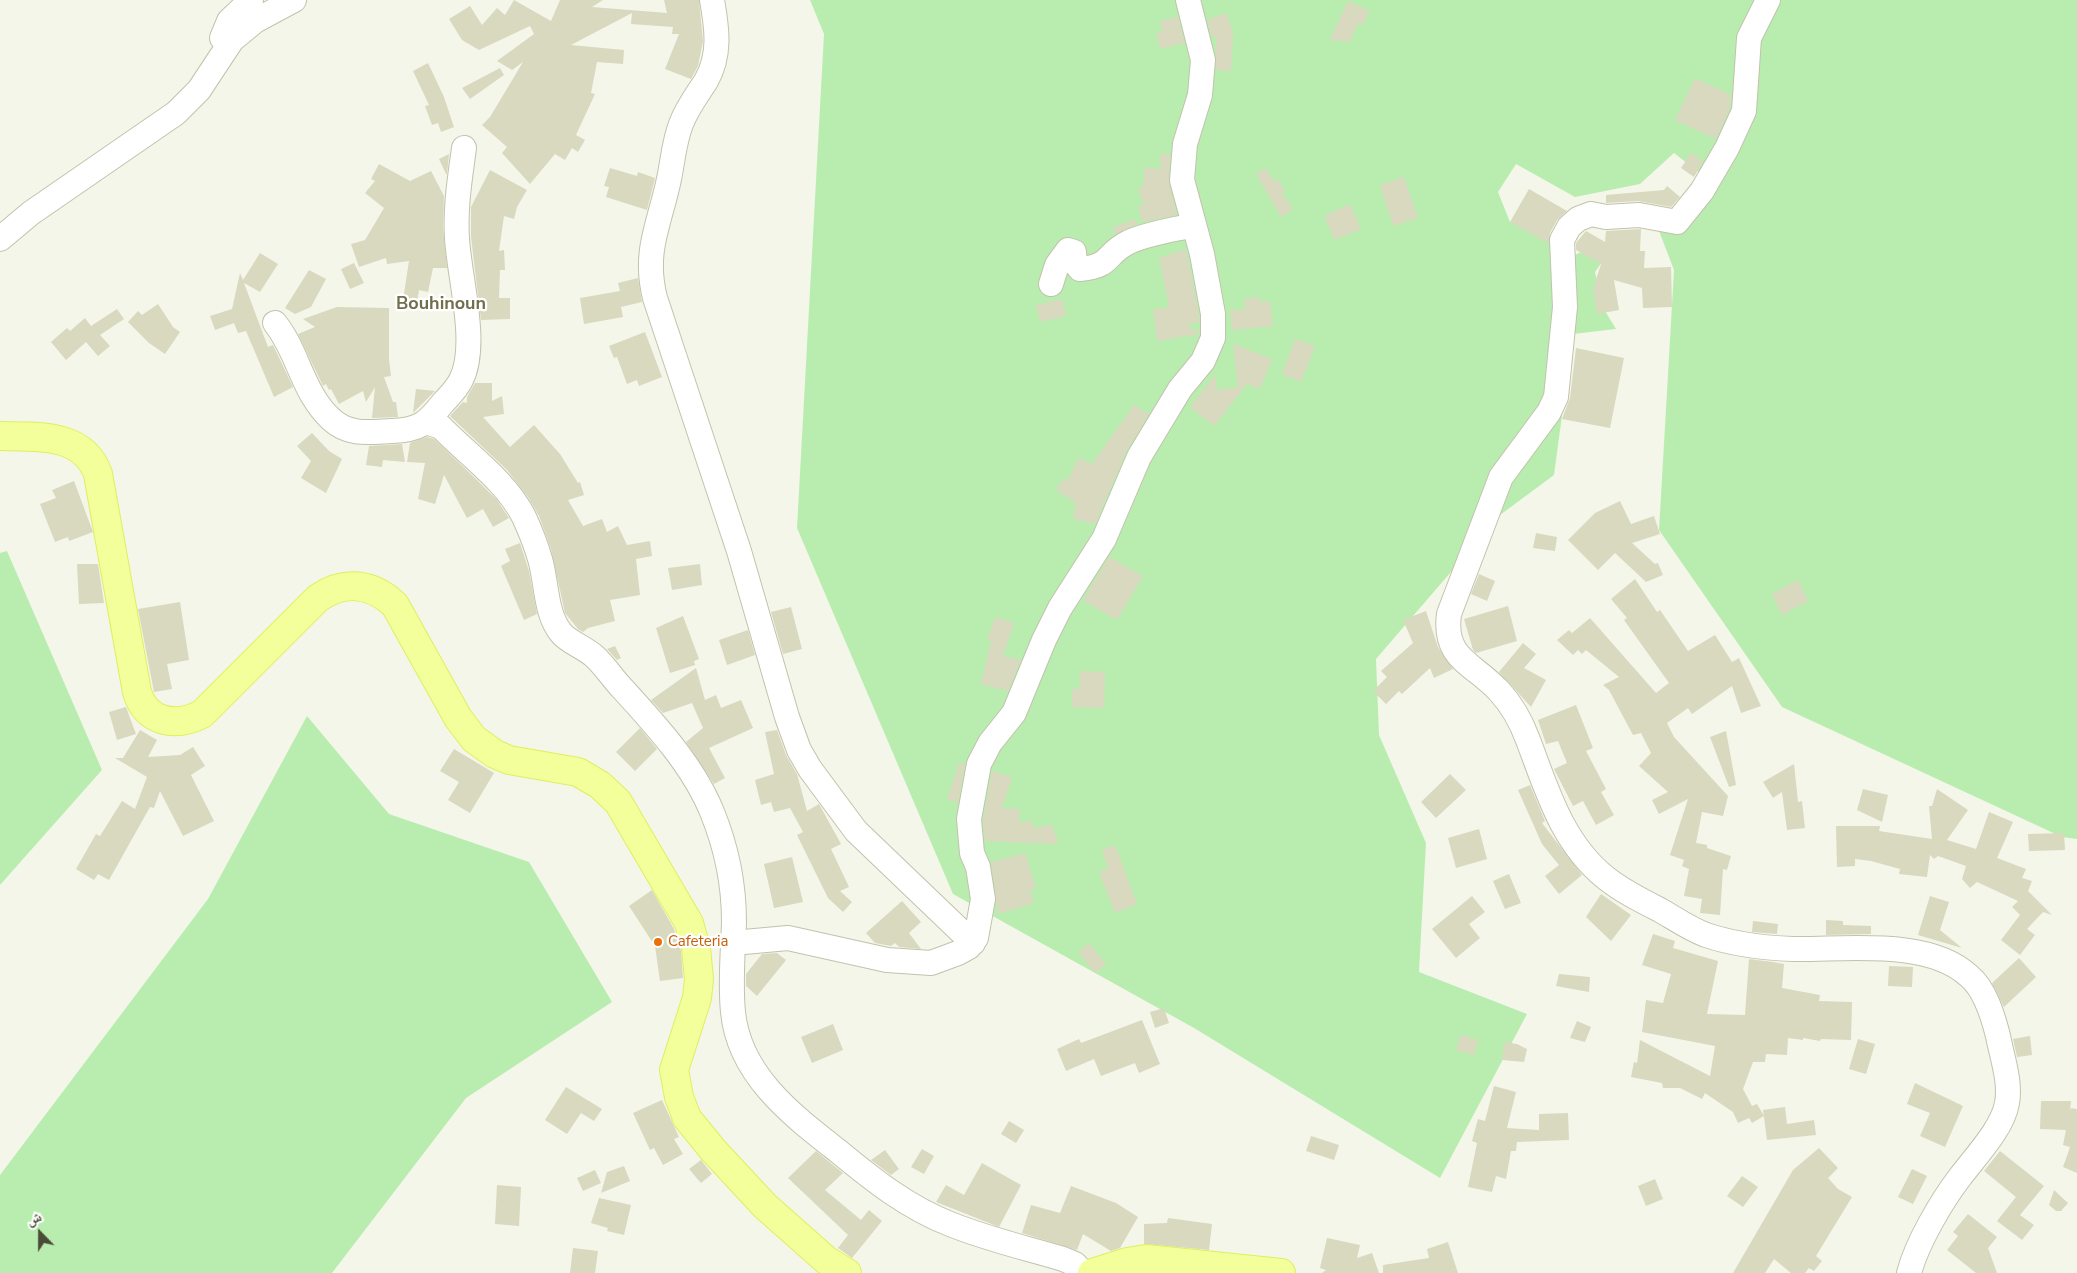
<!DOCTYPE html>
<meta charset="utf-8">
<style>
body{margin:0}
#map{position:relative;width:2077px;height:1273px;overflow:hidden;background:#f5f6ea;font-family:"Nunito Sans","Noto Naskh Arabic",sans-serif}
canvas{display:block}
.north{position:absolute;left:15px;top:1208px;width:50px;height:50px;-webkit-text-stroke:4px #fff;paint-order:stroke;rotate:338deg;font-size:14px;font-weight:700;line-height:20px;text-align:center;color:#4b4b37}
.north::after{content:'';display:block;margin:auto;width:18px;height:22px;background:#4b4b37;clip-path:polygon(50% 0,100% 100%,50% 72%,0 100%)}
</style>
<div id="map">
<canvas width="2077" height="1273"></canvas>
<div class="north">ش</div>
</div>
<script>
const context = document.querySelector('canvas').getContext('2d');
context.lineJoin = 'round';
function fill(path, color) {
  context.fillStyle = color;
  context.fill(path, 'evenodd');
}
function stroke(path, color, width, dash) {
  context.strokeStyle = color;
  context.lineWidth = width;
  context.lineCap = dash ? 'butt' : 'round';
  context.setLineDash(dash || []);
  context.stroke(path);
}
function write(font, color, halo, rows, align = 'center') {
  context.font = font + ' "Nunito Sans",sans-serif';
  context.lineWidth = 4.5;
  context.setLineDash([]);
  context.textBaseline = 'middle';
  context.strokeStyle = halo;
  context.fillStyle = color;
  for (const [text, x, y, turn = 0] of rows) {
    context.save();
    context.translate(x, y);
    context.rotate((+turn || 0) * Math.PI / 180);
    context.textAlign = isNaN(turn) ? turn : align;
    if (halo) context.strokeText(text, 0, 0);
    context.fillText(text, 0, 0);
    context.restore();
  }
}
fill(new Path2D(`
 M810,0H2077V839L2062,837L1782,707L1659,530L1674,270L1659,231L1702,175L1674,153L1640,184L1575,197L1516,164L1498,192L1510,222L1550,236L1571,257L1591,247L1609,252L1595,272L1602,306L1616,329L1573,334L1554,475L1500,515L1376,659L1379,735L1426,843L1419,972L1527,1014L1440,1178L1194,1028L953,894L797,528L824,34Z
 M7,551L102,770L0,885V553Z
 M307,716L389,814L529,862L612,1002L466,1098L332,1273H0V1175L208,899Z`), '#b9edb0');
fill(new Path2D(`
 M514,0L551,21L560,0H603L592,7L667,13L664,0H699L703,41L698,66L691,79L665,69L679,34H672L673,27L631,24L632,13L571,45L624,50L623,64L597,62L591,93L595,94L576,135L585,140L578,152L572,148L565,160L555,154L530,184L502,153L507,147L482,125L490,117L523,62L512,70L497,61L534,34L530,26L479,50L462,40L449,19L470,6L482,25L497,8L505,15Z
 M1348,1L1369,11L1363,25L1358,23L1350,42L1330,40Z
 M1226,13L1233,32L1231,71L1216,70V36L1212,37L1207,20Z
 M1177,15L1185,43L1160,49L1156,33L1162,32L1160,21L1174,18V16Z
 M428,63L444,97L454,127L441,132L438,123L432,125L425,106L429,105L413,71Z
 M500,68L504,75L470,99L462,88Z
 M1695,78L1731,95L1730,108L1716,139L1675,120Z
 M1691,153L1703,161L1694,177L1681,168Z
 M449,154L447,174H446L439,159Z
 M1160,154H1170L1169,183L1177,215L1142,222L1138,206L1144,205L1138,188L1143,187L1145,167L1161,169Z
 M379,164L410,181L431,171L444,196L443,227L447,268H433L428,292L419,290L417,302L403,300L409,261L387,264L386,258L359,267L351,244L365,240L384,208L365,193L375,181L371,179Z
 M610,168L637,176L638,172L655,178L647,210L606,197L609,187L604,186Z
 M1265,168L1274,181L1278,179L1285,191L1282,193L1293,209L1281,217L1256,174Z
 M490,170L527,190L517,207L514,219L504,216L499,251L504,250L505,270H500L499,298H510V319L481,320L471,237V207Z
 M1404,177L1418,218L1393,226L1380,185Z
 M1667,186L1680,197L1671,207L1638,201L1606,203V195L1664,190Z
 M1529,189L1567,211L1557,220L1550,233L1548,243L1510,222Z
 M1350,204L1361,229L1335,240L1324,216Z
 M1135,219L1137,224L1115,234L1112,228Z
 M1641,229L1640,251H1645L1644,268L1671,267L1672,307L1643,308L1642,288L1614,280L1619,310L1597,314L1593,289L1601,264L1576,250V243L1586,231L1605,242L1606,231Z
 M1186,249L1199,315V323L1189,324V328L1199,331V334L1157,341L1153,310L1169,307L1159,258Z
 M260,253L278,264L260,292L244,283L268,347L273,345L293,387L274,397L246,331L238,333L234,323L215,330L210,316L232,309L240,273L243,280Z
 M354,263L364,283L350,289L341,269Z
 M309,270L326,279L311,307L295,314L285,308Z
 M638,278L642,302L621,307L623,317L584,324L580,298L620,291L618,283Z
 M1260,297L1261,302L1270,301L1273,326L1232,330L1230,310L1245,309L1244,299Z
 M1062,299L1066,316L1040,322L1036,305Z
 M158,304L173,327L180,332L165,354L149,343L128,322L138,311L142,315Z
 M337,307L389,308V359L391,376L384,377L393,402H396L398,417L372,418L375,387L366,402L363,391L339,404L331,389L329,390L326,384L323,386L298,334L315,327L303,319Z
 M117,309L124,319L100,335L110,346L98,356L86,342L66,360L51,342L67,328L70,331L85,318L91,326Z
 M645,332L662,377L639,386L637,380L627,384L617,357L614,358L609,346Z
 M1295,339L1315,346L1301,382L1282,374Z
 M1233,344L1272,359L1260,389L1247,384L1214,426L1190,407L1215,375L1217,390L1238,387Z
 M1576,348L1624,358L1610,428L1562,419L1570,398Z
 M475,383H492V401L502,396L504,414L483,417L510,447L534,425L560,454L578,483L580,482L584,495L568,500L583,526L602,519L607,532L618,526L627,545L650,541L652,556L636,559L640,595L610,600L615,621L588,628L583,632L578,629L565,613L551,549L539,516L528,497L507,470L450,416L463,402L467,403V397Z
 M416,389L435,391L413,413Z
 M1134,405L1149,414L1126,452L1095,524L1073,519L1076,503L1056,490L1064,478L1068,480L1078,458L1092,464Z
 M312,433L329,451L342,459L326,493L301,478L311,461L297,446Z
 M427,437L434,439L476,479L497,500L509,518L493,527L483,509L467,518L444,475L435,504L418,499L425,463L407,462L410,443Z
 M402,444L405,462L383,460L382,467L366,465L369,446Z
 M74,481L93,532L69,541L68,537L55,542L40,504L56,498L52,490Z
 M1620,501L1631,524L1654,516L1660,534L1632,543L1655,564L1658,563L1663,575L1646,582L1615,553L1598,570L1568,540L1595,513Z
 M1536,533L1557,537L1555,551L1533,548Z
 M520,543L529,571L537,614L524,620L501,566L510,561L505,549Z
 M1109,557L1143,576L1117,620L1083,600Z
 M77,564H98L104,603L79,604Z
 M700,564L702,585L672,590L668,568Z
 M1479,574L1495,581L1487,601L1471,594Z
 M1635,579L1657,612L1660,610L1688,651L1715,635L1732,662L1739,658L1761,706L1741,713L1732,686L1692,714L1688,708L1667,723L1674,737L1728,796L1723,816L1702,812L1696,843L1707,845V848L1731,856L1727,870L1723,869L1720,915L1700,913L1702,899L1684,896L1689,869L1682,866L1684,860L1670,855L1688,799L1659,814L1652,800L1668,792L1639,766L1651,753L1641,733L1633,735L1609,690L1603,685L1619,677L1586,650L1582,654L1578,650L1573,655L1557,640L1569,630L1572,633L1590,618L1656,693L1669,683L1624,620L1627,618L1611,599Z
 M1798,580L1808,601L1782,615L1772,594Z
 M180,602L189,660L167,664L172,689L154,692L138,609Z
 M1508,606L1517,641L1476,653L1473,650L1464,619Z
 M791,607L802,649L783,654L771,612Z
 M1426,611L1438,647L1453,669L1434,678L1430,668L1402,694L1399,691L1386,704L1373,691L1387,677L1381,671L1413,643L1403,620Z
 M683,616L699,659L694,661L695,665L670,673L656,628Z
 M995,617L1014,623L1003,656L1021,660L1008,691L981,684L991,641L987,640Z
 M748,630L755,655L727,665L719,640Z
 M1523,643L1536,654L1524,668L1546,680L1531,707L1499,672Z
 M615,646L621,658L617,660L607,649Z
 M696,668L705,700L716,695L721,708L741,700L753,728L709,748L725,778L714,784L686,742L703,728L692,703L663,713L651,700Z
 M1080,671L1105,672L1104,708L1072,707V689H1079Z
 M1576,705L1593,748L1586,751L1606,789L1601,792L1614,815L1596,825L1583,801L1573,806L1554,769L1567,763L1558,741L1546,744L1538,720Z
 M126,707L136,734L117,740L109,712Z
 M640,728L657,749L635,771L616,752Z
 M140,730L157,740L148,757L180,755L193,747L205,766L191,775L214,821L183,836L160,791L154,808L150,807L109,880L98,874L94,880L76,869L96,834L100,836L122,801L135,809L147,777L115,758H123Z
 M777,730L786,755L797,774L807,811L819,804L841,844L831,849L849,887L840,891L852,902L843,912L828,898L797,835L803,832L790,808L774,812L771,802L761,805L755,780L774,774L765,732Z
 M1726,731L1736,785L1729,787L1710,737Z
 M454,749L494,773L470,813L448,800L459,782L440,771Z
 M959,763L965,764L958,803L947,799Z
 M1794,764L1798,802L1802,801L1805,828L1787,830L1782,792L1773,798L1763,782Z
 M992,771L1012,777L1002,808L1020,809L1019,822L1033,821V829L1052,824L1058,844L985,841L983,820Z
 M1450,774L1466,790L1436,818L1421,802Z
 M1530,785L1545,821L1542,823L1582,875L1559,894L1545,876L1559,865L1542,844L1518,790Z
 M1863,789L1888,795L1882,822L1857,810Z
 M1937,789L1968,810L1947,840L1976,849L1989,812L2013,822L1997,858L2026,869L2022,878L2032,881L2028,891L2052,915L2043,912L2027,929L2035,935L2020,955L2001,940L2020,915L2012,907L2018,901L1977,882L1970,888L1962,879L1966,866L1938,856L1934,859L1930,855L1927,877L1899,874L1900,869L1871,861L1855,859V866L1837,867L1836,826H1880L1879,831L1932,839L1929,806H1932Z
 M1479,829L1487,859L1456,868L1448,838Z
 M2064,833L2065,850L2029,851L2028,834Z
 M1115,845L1137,904L1115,913L1099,872L1108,868L1102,850Z
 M1025,853L1036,888L1030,890L1034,903L998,914L991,862Z
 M792,857L803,902L774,908L764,864Z
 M1509,874L1521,903L1505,909L1493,881Z
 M652,890L674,929L681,951L683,978L660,981L655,946L629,906Z
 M1601,894L1631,915L1611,941L1586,917Z
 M1472,896L1485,912L1469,924L1480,938L1456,958L1432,929Z
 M1930,896L1949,902L1940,930L1962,948L1918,935Z
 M902,901L921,922L909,933L921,949L899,947L895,943L891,946L875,943L866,933Z
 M1826,920L1843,921V925L1871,926V934L1826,935Z
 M1753,921L1778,924L1777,934L1752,932Z
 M1653,934L1675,941L1673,948L1718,961L1707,1014L1745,1015L1749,959L1773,962L1784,964L1782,988L1820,995L1819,1001L1852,1002L1851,1040L1821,1039L1820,1041L1803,1038V1040L1788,1038L1787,1055L1766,1054L1765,1062H1753L1743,1089L1752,1106L1757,1104L1764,1116L1752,1123L1749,1118L1738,1123L1733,1112L1705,1093L1702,1099L1680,1088H1663L1662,1083L1631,1077L1634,1062L1637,1063L1640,1040L1710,1076L1715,1046L1642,1032L1646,1000L1663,1003L1671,974L1642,965Z
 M1089,943L1106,964L1095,973L1078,952Z
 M777,953L786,960L757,996L746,986V974L762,954Z
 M2019,958L2036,977L2004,1007L1992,983Z
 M1889,966L1913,967L1912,987L1888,986Z
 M1559,974L1590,977L1589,992L1556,986Z
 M1164,1008L1169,1023L1155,1028L1150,1012Z
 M1142,1020L1160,1064L1139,1073L1135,1063L1101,1076L1094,1059L1066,1071L1057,1049L1079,1039L1081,1043Z
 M1577,1021L1591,1027L1585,1042L1570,1038Z
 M833,1024L843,1050L812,1063L801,1037Z
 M1460,1035L1478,1040L1474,1055L1456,1050Z
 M2030,1036L2032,1055L2017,1057L2013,1039Z
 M1858,1039L1875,1044L1866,1074L1849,1069Z
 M1504,1042L1517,1044L1527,1049L1524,1062L1502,1060Z
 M1915,1083L1963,1106L1945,1147L1920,1136L1930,1113L1907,1104Z
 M1494,1086L1516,1092L1507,1128L1539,1130V1114L1568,1113L1569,1140L1517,1142L1516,1151H1511L1506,1179L1496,1176L1492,1192L1468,1187L1477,1143L1472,1141L1478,1119L1485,1121Z
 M566,1087L602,1109L594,1121L581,1113L567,1134L545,1120Z
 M662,1100L679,1137L674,1139L683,1154L663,1165L654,1148L650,1150L633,1113Z
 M2041,1101H2071L2070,1111L2071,1108L2077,1109V1173L2063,1167L2070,1147L2063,1145L2066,1130L2040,1129Z
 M1785,1107L1787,1124L1814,1120L1816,1135L1767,1140L1763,1110Z
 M1009,1121L1024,1130L1016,1143L1001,1134Z
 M1311,1136L1339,1145L1334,1160L1306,1151Z
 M1819,1148L1838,1168L1828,1178L1838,1189L1852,1197L1816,1256L1822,1261L1814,1271L1809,1268L1805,1273H1791L1774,1259L1765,1273H1733L1793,1170Z
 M922,1149L934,1156L924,1174L911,1167Z
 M885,1150L899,1169L891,1175L871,1160Z
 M816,1151L843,1173L825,1190L861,1220L869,1210L882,1221L852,1258L838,1248L848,1235L788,1178Z
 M2000,1151L2044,1186L2020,1215L2034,1225L2022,1240L1997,1221L2016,1197L1984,1171Z
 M701,1160L712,1174L701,1183L689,1169Z
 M982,1163L1021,1185L999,1227L936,1202L946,1185L964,1195Z
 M624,1166L630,1181L601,1193L607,1172Z
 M1912,1169L1927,1176L1913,1204L1898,1197Z
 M595,1170L601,1183L583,1191L577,1178Z
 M1742,1176L1758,1187L1743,1207L1727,1196Z
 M1655,1179L1663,1199L1646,1206L1638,1186Z
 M497,1185L521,1187L519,1226L495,1224Z
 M1071,1186L1116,1203L1138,1217L1120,1248L1111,1251L1083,1234L1077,1250L1022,1233L1031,1205L1060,1213Z
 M2054,1190L2068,1203L2061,1211H2056L2049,1205Z
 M599,1198L631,1205L624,1235L607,1231L608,1228L591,1223Z
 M1968,1214L1997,1237L1988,1248L1997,1273H1976L1947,1250L1958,1236L1953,1232Z
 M1168,1218L1212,1224L1209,1250L1144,1244V1224L1167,1223Z
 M1327,1238L1360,1245L1357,1258L1372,1253L1379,1273H1322L1326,1270L1320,1268Z
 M1448,1242L1458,1273H1383V1265L1429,1258L1427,1249Z
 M573,1248L598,1251L595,1273H570Z`), '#d8d9be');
const minor = new Path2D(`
 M712,0C717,28 721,55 706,81C697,95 687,108 681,124C674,142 673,160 669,179C660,223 643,251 655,298L739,551L787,717L799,750L810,769L856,831L973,943
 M1768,0L1749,38L1744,111L1727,148L1702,191L1677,222L1639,215L1606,217L1591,214L1578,219L1569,227L1562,240L1565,307L1556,397L1549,412L1501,477L1449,614C1443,659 1473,663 1499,691C1513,706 1521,721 1528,740C1547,790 1562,843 1606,878C1622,891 1642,901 1660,910C1674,918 1690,929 1706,935C1733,944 1764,948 1793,949C1846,950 1928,938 1969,976C1985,989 1993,1016 1998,1036C2002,1057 2011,1082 2007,1103C2003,1128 1975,1157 1960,1177C1941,1202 1917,1243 1909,1273
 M222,38L229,21L251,0
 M0,239L31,213L176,113L199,90L232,40L255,21L294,0
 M1051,284L1057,265L1068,250L1074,252L1075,263L1080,269C1113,266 1104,254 1129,242C1149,233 1173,230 1194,225
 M275,323C299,353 302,393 332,420C350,436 370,432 392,431C419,430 426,424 442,404C449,396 456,390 461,380C479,345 459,277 457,238C455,207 460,178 464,148
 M426,422L441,427C468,455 506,481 524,517C530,530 536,545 540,559C547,582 545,615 562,634C569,642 585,648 594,656C604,665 611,676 620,686C654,723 693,765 712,812C726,846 734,885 734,922C733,952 730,982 733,1012C739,1075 792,1115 838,1151C873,1180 907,1207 950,1224C987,1239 1026,1248 1063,1259L1075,1264L1083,1273
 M733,943L788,938L887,960L931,963L958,953L969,947L976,938L983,899L978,867L972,853L969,819L979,764L990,743L1014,713L1044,640L1060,608L1104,539L1139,457L1180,389L1203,361L1213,338V314L1202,254L1182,180L1185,144L1200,95L1203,60L1188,0`);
const major = new Path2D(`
 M0,436C36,437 83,432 98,474L137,692C146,722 175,728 202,714L318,598C344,580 372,583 395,605L458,718L474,739L495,754L509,760L578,772L600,785L618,802L689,923L696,948L699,979L697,998L674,1070L679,1097L687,1118L713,1150L765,1206L826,1260L847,1273
 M1092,1273L1127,1262L1146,1259L1281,1273`);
stroke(minor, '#c1c3ab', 26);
stroke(major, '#dfee60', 30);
stroke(minor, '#fff', 24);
stroke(major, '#f3ff9a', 28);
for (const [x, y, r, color] of [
 [658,942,5,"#e8710a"]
]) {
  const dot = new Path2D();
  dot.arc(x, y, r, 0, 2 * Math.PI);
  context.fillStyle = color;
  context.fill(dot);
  stroke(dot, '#fff', 2);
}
write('15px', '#c56008', '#fff', [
 ["Cafeteria",668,942]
], 'left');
write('bold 18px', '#6f6f4d', '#fff', [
 ["Bouhinoun",441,305]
]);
</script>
